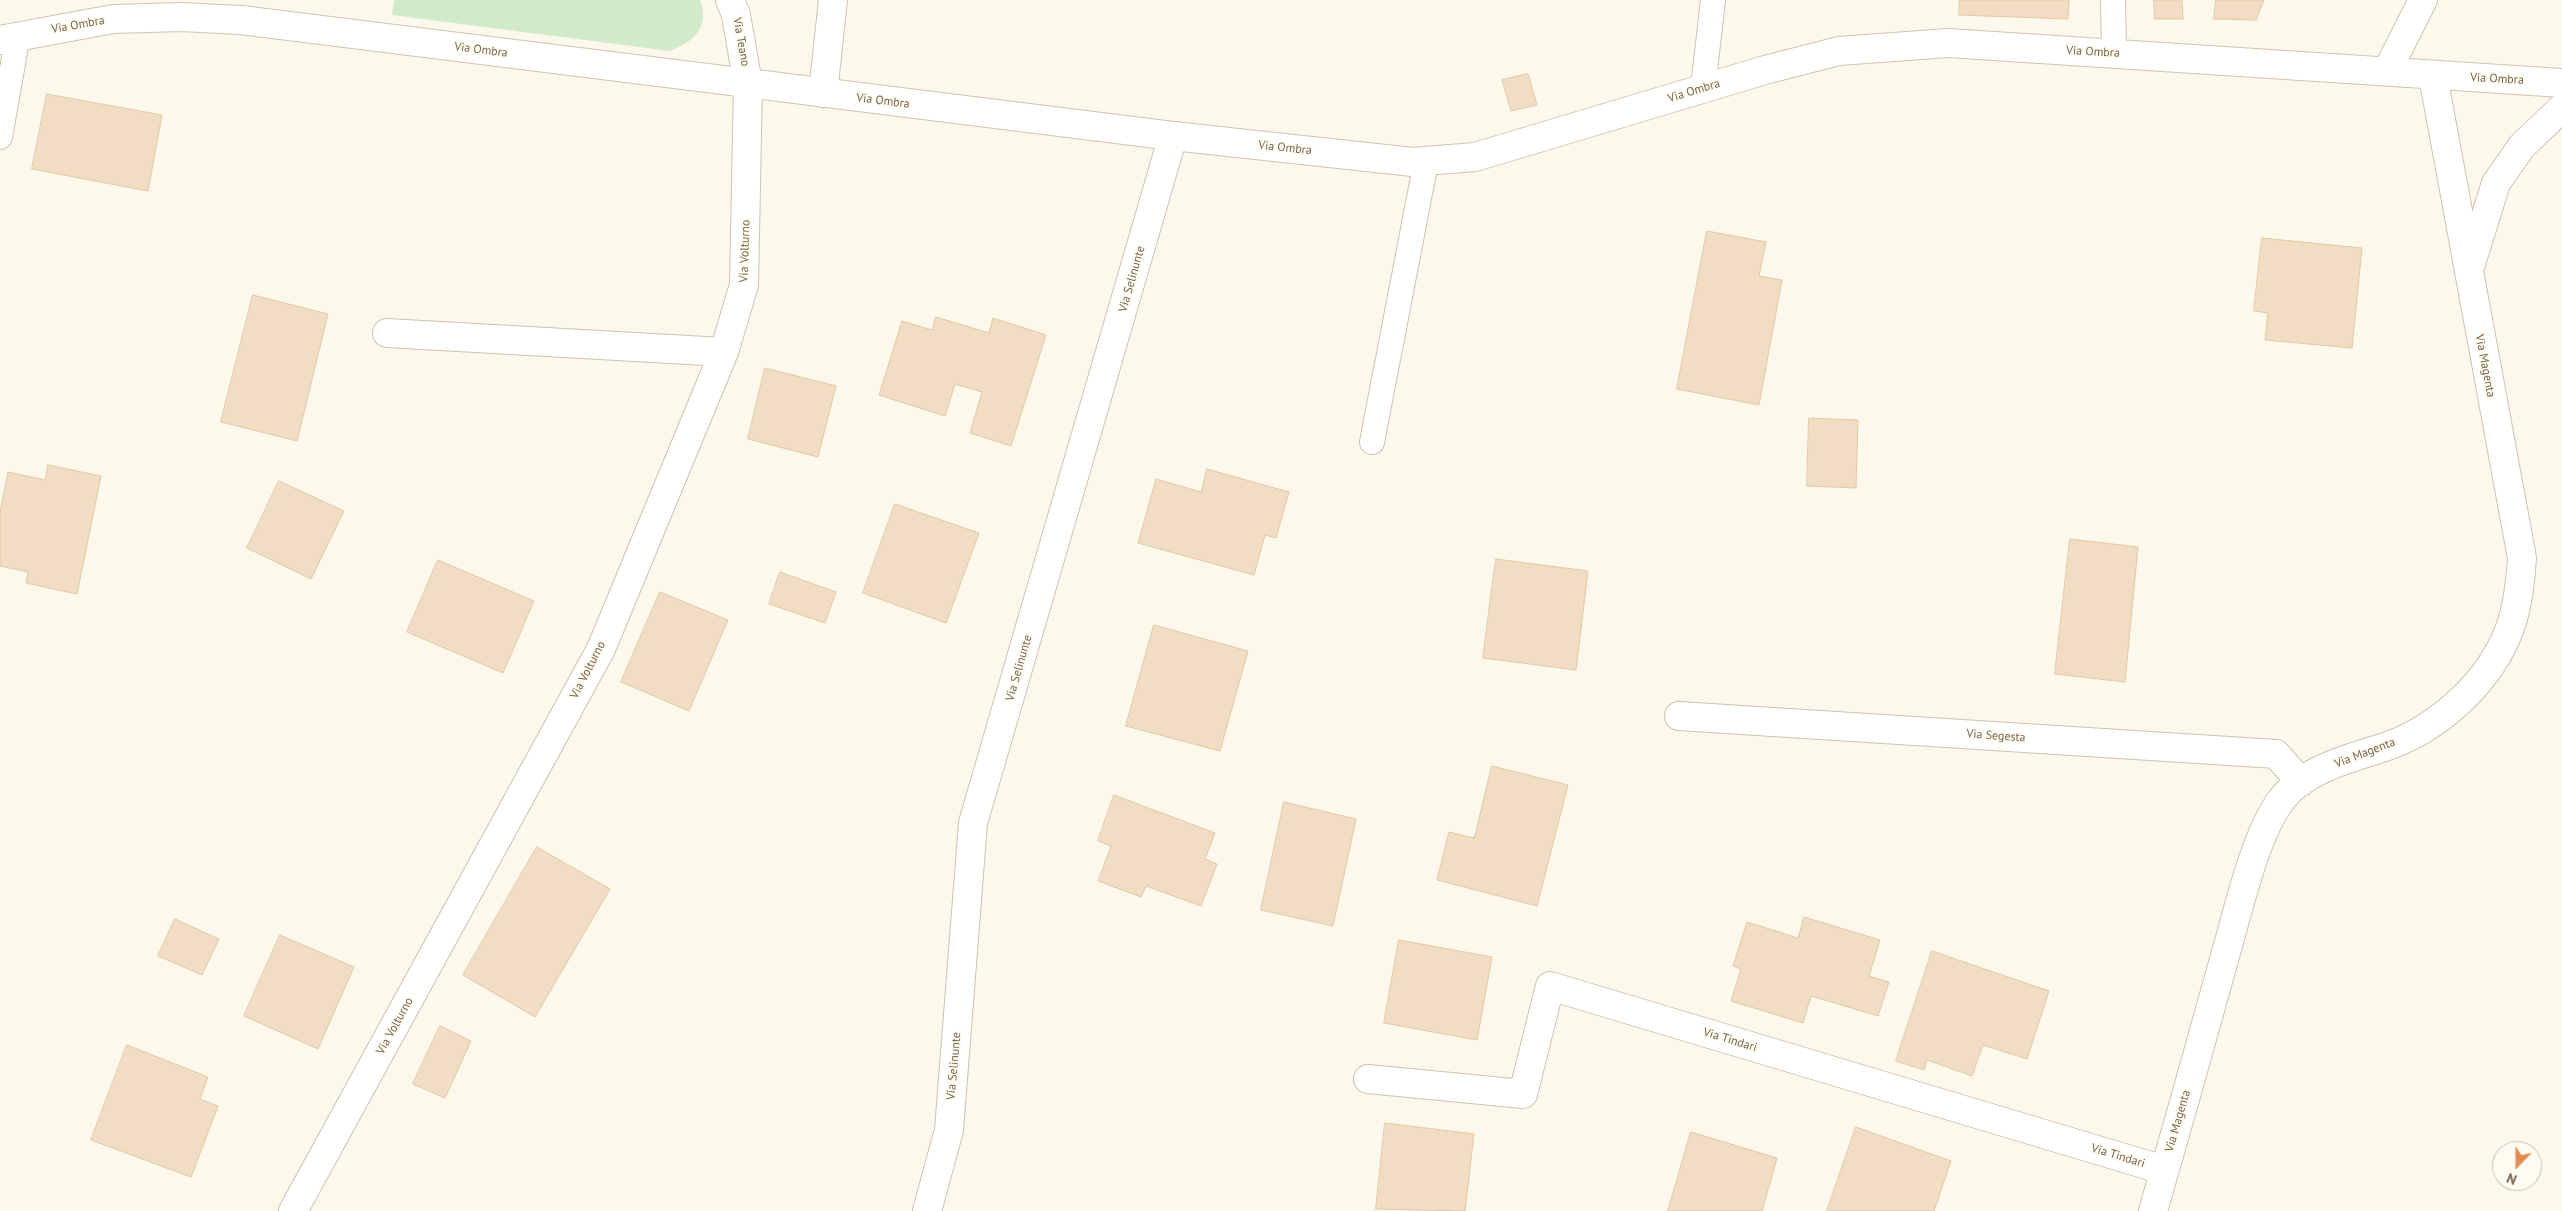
<!DOCTYPE html>
<style>
body{margin:0}
#map{position:relative;width:2562px;height:1211px;overflow:hidden;background:#fcf8eb;font-family:"PT Sans",sans-serif}
canvas{display:block}
.north{position:absolute;left:2492px;top:1141px;width:50px;height:50px;box-sizing:border-box;background:#fefcf1;border:1px solid #c8bfb0;border-radius:50%;rotate:202deg;font-size:14px;font-weight:700;line-height:20px;text-align:center;color:#77644e}
.north::after{content:'';display:block;margin:auto;width:18px;height:22px;background:#e18d55;clip-path:polygon(50% 0,100% 100%,50% 72%,0 100%)}
</style>
<div id="map">
<canvas width="2562" height="1211"></canvas>
<div class="north">N</div>
</div>
<script>
const context = document.querySelector('canvas').getContext('2d');
context.lineJoin = 'round';
function fill(path, color) {
  context.fillStyle = color;
  context.fill(path, 'evenodd');
}
function stroke(path, color, width, dash) {
  context.strokeStyle = color;
  context.lineWidth = width;
  context.lineCap = dash ? 'butt' : 'round';
  context.setLineDash(dash || []);
  context.stroke(path);
}
function write(font, color, halo, rows, align = 'center') {
  context.font = font + ' "PT Sans",sans-serif';
  context.lineWidth = 4;
  context.setLineDash([]);
  context.textBaseline = 'middle';
  context.strokeStyle = halo;
  context.fillStyle = color;
  for (const [text, x, y, turn = 0] of rows) {
    context.save();
    context.translate(x, y);
    context.rotate((+turn || 0) * Math.PI / 180);
    context.textAlign = isNaN(turn) ? turn : align;
    if (halo) context.strokeText(text, 0, 0);
    context.fillText(text, 0, 0);
    context.restore();
  }
}
fill(new Path2D(`
 M394,0H700C710,28 694,41 670,51L392,15Z`), '#d1eac9');
const building = new Path2D(`
 M1960,0H2069L2068,19L1959,15Z
 M2154,0H2182L2183,19H2155Z
 M2216,0H2264L2256,20L2214,19Z
 M1528,74L1537,105L1511,111L1502,80Z
 M47,94L162,115L148,191L32,169Z
 M1707,231L1766,242L1759,276L1782,280L1759,405L1677,389Z
 M2262,238L2362,248L2352,348L2265,340L2268,313L2254,311Z
 M253,295L328,314L297,441L221,422Z
 M936,317L989,333L993,318L1046,335L1011,446L970,433L982,392L955,384L945,416L879,395L902,321L932,330Z
 M765,368L836,386L818,457L748,439Z
 M1809,418L1858,420L1856,488L1807,486Z
 M48,465L101,476L77,594L26,583L28,572L0,566V512L8,472L45,480Z
 M1207,469L1289,492L1276,538L1265,535L1254,575L1138,543L1156,479L1201,492Z
 M279,481L344,511L311,579L247,548Z
 M895,504L979,533L946,623L863,593Z
 M2070,539L2138,547L2125,682L2055,674Z
 M1496,559L1588,571L1576,670L1483,658Z
 M438,560L534,601L503,673L407,632Z
 M780,572L836,592L825,623L769,604Z
 M660,592L728,620L689,711L621,682Z
 M1154,625L1248,651L1220,751L1126,726Z
 M1492,766L1568,785L1537,906L1437,880L1449,832L1474,838Z
 M1114,795L1215,833L1205,859L1217,864L1201,906L1146,886L1141,897L1098,881L1111,846L1098,841Z
 M1284,802L1356,819L1333,926L1261,910Z
 M537,847L610,889L535,1017L463,975Z
 M1804,917L1880,940L1869,976L1889,982L1878,1016L1811,996L1803,1023L1731,1001L1741,969L1733,966L1747,922L1798,938Z
 M175,919L219,939L202,975L158,956Z
 M280,935L354,967L318,1049L244,1016Z
 M1399,940L1492,957L1477,1040L1384,1023Z
 M1932,951L2049,991L2027,1059L1983,1045L1972,1076L1927,1060L1924,1070L1896,1061Z
 M440,1026L471,1041L445,1098L413,1084Z
 M127,1045L208,1077L200,1099L218,1106L191,1177L91,1140Z
 M1385,1123L1474,1134L1465,1211L1376,1209Z
 M1856,1127L1951,1161L1934,1211H1827Z
 M1691,1132L1777,1158L1762,1211H1668Z`);
fill(building, '#f1ddc3');
stroke(building, '#e3c7a4', 1);
const service = new Path2D(`
 M2113,0L2114,53
 M1703,88L1713,0
 M0,137L18,35
 M1372,442L1426,162`);
const minor = new Path2D(`
 M2387,71L2423,0
 M823,93L833,0
 M2469,270L2496,183L2522,146L2562,108
 M387,333L724,352
 M1679,716L2276,754L2301,782
 M1368,1079L1523,1094L1550,986L2164,1170
 M293,1211L601,649L724,352L744,285L748,84L736,15L730,0
 M927,1211L949,1130L973,823L1173,136
 M2153,1211C2178,1124 2203,1036 2227,949C2239,907 2256,832 2282,799C2305,769 2351,758 2385,747C2435,730 2483,688 2505,640C2517,615 2520,586 2522,558L2433,76`);
const secondary = new Path2D(`
 M0,40L113,19L181,17L241,20L1173,136L1413,162L1475,157L1765,70L1839,51L1948,43L2562,83`);
stroke(service, '#cec3b0', 26);
stroke(minor, '#cec3b0', 30);
stroke(secondary, '#d1c4ae', 30);
stroke(service, '#fff', 24);
stroke(minor, '#fff', 28);
stroke(secondary, '#fff', 28);
write('12px', '#77644e', '#fefcf1', [
 ["Via Ombra",78,25,-10],
 ["Via Teano",741,42,80],
 ["Via Ombra",481,50,7],
 ["Via Ombra",2093,52,3],
 ["Via Ombra",2497,79,3],
 ["Via Ombra",1694,91,-17],
 ["Via Ombra",883,101,7],
 ["Via Ombra",1285,148,6],
 ["Via Volturno",745,251,-88],
 ["Via Selinunte",1132,279,-74],
 ["Via Magenta",2485,366,79],
 ["Via Selinunte",1019,668,-74],
 ["Via Volturno",588,670,-63],
 ["Via Segesta",1996,736,4],
 ["Via Magenta",2365,753,-21],
 ["Via Volturno",395,1026,-61],
 ["Via Tindari",1730,1040,17],
 ["Via Selinunte",954,1066,-85],
 ["Via Magenta",2178,1121,-74],
 ["Via Tindari",2118,1156,17]
]);
</script>
